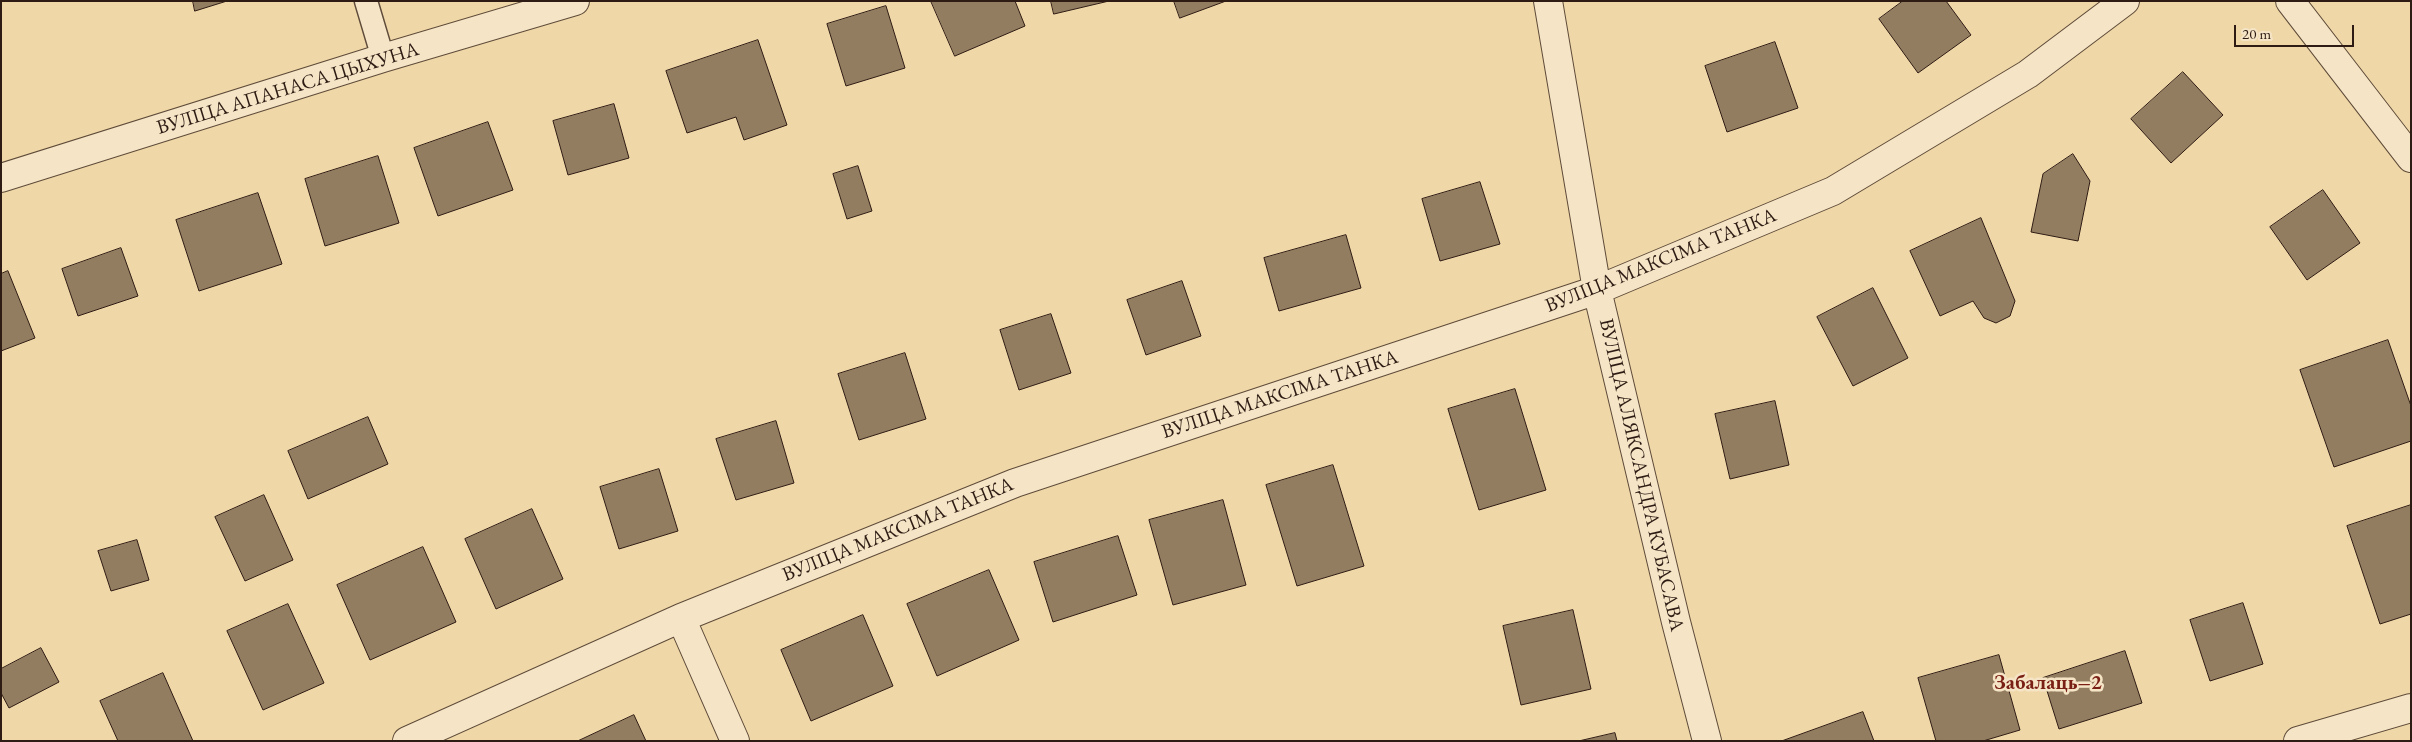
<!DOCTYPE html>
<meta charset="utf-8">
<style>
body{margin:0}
#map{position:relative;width:2412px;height:742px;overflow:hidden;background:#f0d7a8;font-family:"EB Garamond",serif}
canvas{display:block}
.frame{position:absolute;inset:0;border:2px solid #2e1c14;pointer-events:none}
.scale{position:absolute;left:2234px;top:25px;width:120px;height:22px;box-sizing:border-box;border:2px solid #2e1c14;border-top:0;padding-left:6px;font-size:15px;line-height:18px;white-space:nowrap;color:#2e1c14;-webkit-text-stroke:4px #f5e5c6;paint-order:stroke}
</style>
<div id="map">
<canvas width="2412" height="742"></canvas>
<div class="frame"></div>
<div class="scale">20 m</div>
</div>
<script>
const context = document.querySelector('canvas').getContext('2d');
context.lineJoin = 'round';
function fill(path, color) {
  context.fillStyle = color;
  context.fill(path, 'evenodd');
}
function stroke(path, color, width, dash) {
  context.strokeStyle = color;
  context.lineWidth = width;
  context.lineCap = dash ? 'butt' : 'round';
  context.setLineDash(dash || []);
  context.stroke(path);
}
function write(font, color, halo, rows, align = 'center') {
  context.font = font + ' "EB Garamond",serif';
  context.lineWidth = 5;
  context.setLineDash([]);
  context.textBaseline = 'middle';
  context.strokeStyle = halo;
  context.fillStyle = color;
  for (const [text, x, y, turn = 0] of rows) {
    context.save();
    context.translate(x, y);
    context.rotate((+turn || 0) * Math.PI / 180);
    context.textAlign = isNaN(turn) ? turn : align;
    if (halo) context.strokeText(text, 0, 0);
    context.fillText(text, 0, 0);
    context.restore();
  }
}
const building = new Path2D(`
 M193,1H227L195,11Z
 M931,1H1015L1025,26L955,56Z
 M1051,1H1109L1054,14Z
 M1174,1H1226L1180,18Z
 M1903,1H1946L1971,35L1918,73L1879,19Z
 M886,6L905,68L846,86L827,24Z
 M758,40L787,125L744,140L736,117L687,133L666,71Z
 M1775,42L1798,108L1727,132L1705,66Z
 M2183,72L2223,115L2171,163L2131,119Z
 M614,104L629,158L568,175L553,121Z
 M488,122L513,190L438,216L414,148Z
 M2073,154L2090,181L2078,241L2031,232L2043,174Z
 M378,156L399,223L325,246L305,179Z
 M858,166L872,211L847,219L833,174Z
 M1480,182L1500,244L1440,261L1422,199Z
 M2323,190L2360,243L2307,280L2270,227Z
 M258,193L282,264L199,291L176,220Z
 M1981,218L2015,301L2010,316L1996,323L1984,318L1973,301L1940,316L1910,251Z
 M1346,235L1361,288L1279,311L1264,258Z
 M121,248L138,296L78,316L62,269Z
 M8,271L35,338L1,351V274Z
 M1182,281L1201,336L1146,355L1127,300Z
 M1873,288L1908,358L1853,386L1817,317Z
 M1051,314L1071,373L1019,390L1000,330Z
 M2388,340L2411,406V441L2334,467L2300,370Z
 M905,353L926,419L859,440L838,374Z
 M1515,389L1546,490L1479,510L1448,409Z
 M1775,401L1789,465L1730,479L1715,414Z
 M368,417L388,464L308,499L288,451Z
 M776,421L794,483L736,500L716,439Z
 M1333,465L1364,566L1297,586L1266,485Z
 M659,469L678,531L619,549L600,487Z
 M264,495L293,560L245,581L215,517Z
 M1223,500L1246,585L1173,605L1149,520Z
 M2411,505V614L2380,624L2347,526Z
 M532,509L563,579L496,609L465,539Z
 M1118,536L1137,595L1053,622L1034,562Z
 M137,540L149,580L111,591L98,551Z
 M423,547L456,622L370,660L337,585Z
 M989,570L1019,640L937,676L907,604Z
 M2243,603L2263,664L2210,681L2190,620Z
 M288,604L324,683L263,710L227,631Z
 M1573,610L1591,689L1521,705L1503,626Z
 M863,615L893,686L811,721L781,650Z
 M41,648L59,682L9,708L1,693V669Z
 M2125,651L2142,703L2059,729L2043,678Z
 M1999,655L2020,730L1983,741H1936L1918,678Z
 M163,673L193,741H118L100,701Z
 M1863,712L1874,741H1782Z
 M634,715L646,741H578Z
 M1615,733L1617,741H1579Z`);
fill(building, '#937d61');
stroke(building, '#2e1c14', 1);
const service = new Path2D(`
 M366,1L383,58`);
const minor = new Path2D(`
 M1548,1L1597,290L1676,622L1707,741
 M2290,1L2411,158
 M1,178L383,58L575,1
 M681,618L735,741
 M407,741L681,618L1015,483L1597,290L1833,191L2028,74L2125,1
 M2298,741L2411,708`);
stroke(service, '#5e4b39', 25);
stroke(minor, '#5e4b39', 30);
stroke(service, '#f5e5c6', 22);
stroke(minor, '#f5e5c6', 28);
write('20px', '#2e1c14', '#f5e5c6', [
 ["ВУЛІЦА АПАНАСА ЦЫХУНА",288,89,-17],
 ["ВУЛІЦА МАКСІМА ТАНКА",1661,261,-22],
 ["ВУЛІЦА МАКСІМА ТАНКА",1280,395,-18],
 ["ВУЛІЦА АЛЯКСАНДРА КУБАСАВА",1641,475,77],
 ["ВУЛІЦА МАКСІМА ТАНКА",898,530,-22]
]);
write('bold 21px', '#7a1f14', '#f5e5c6', [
 ["Забалаць–2",2048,683]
]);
</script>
